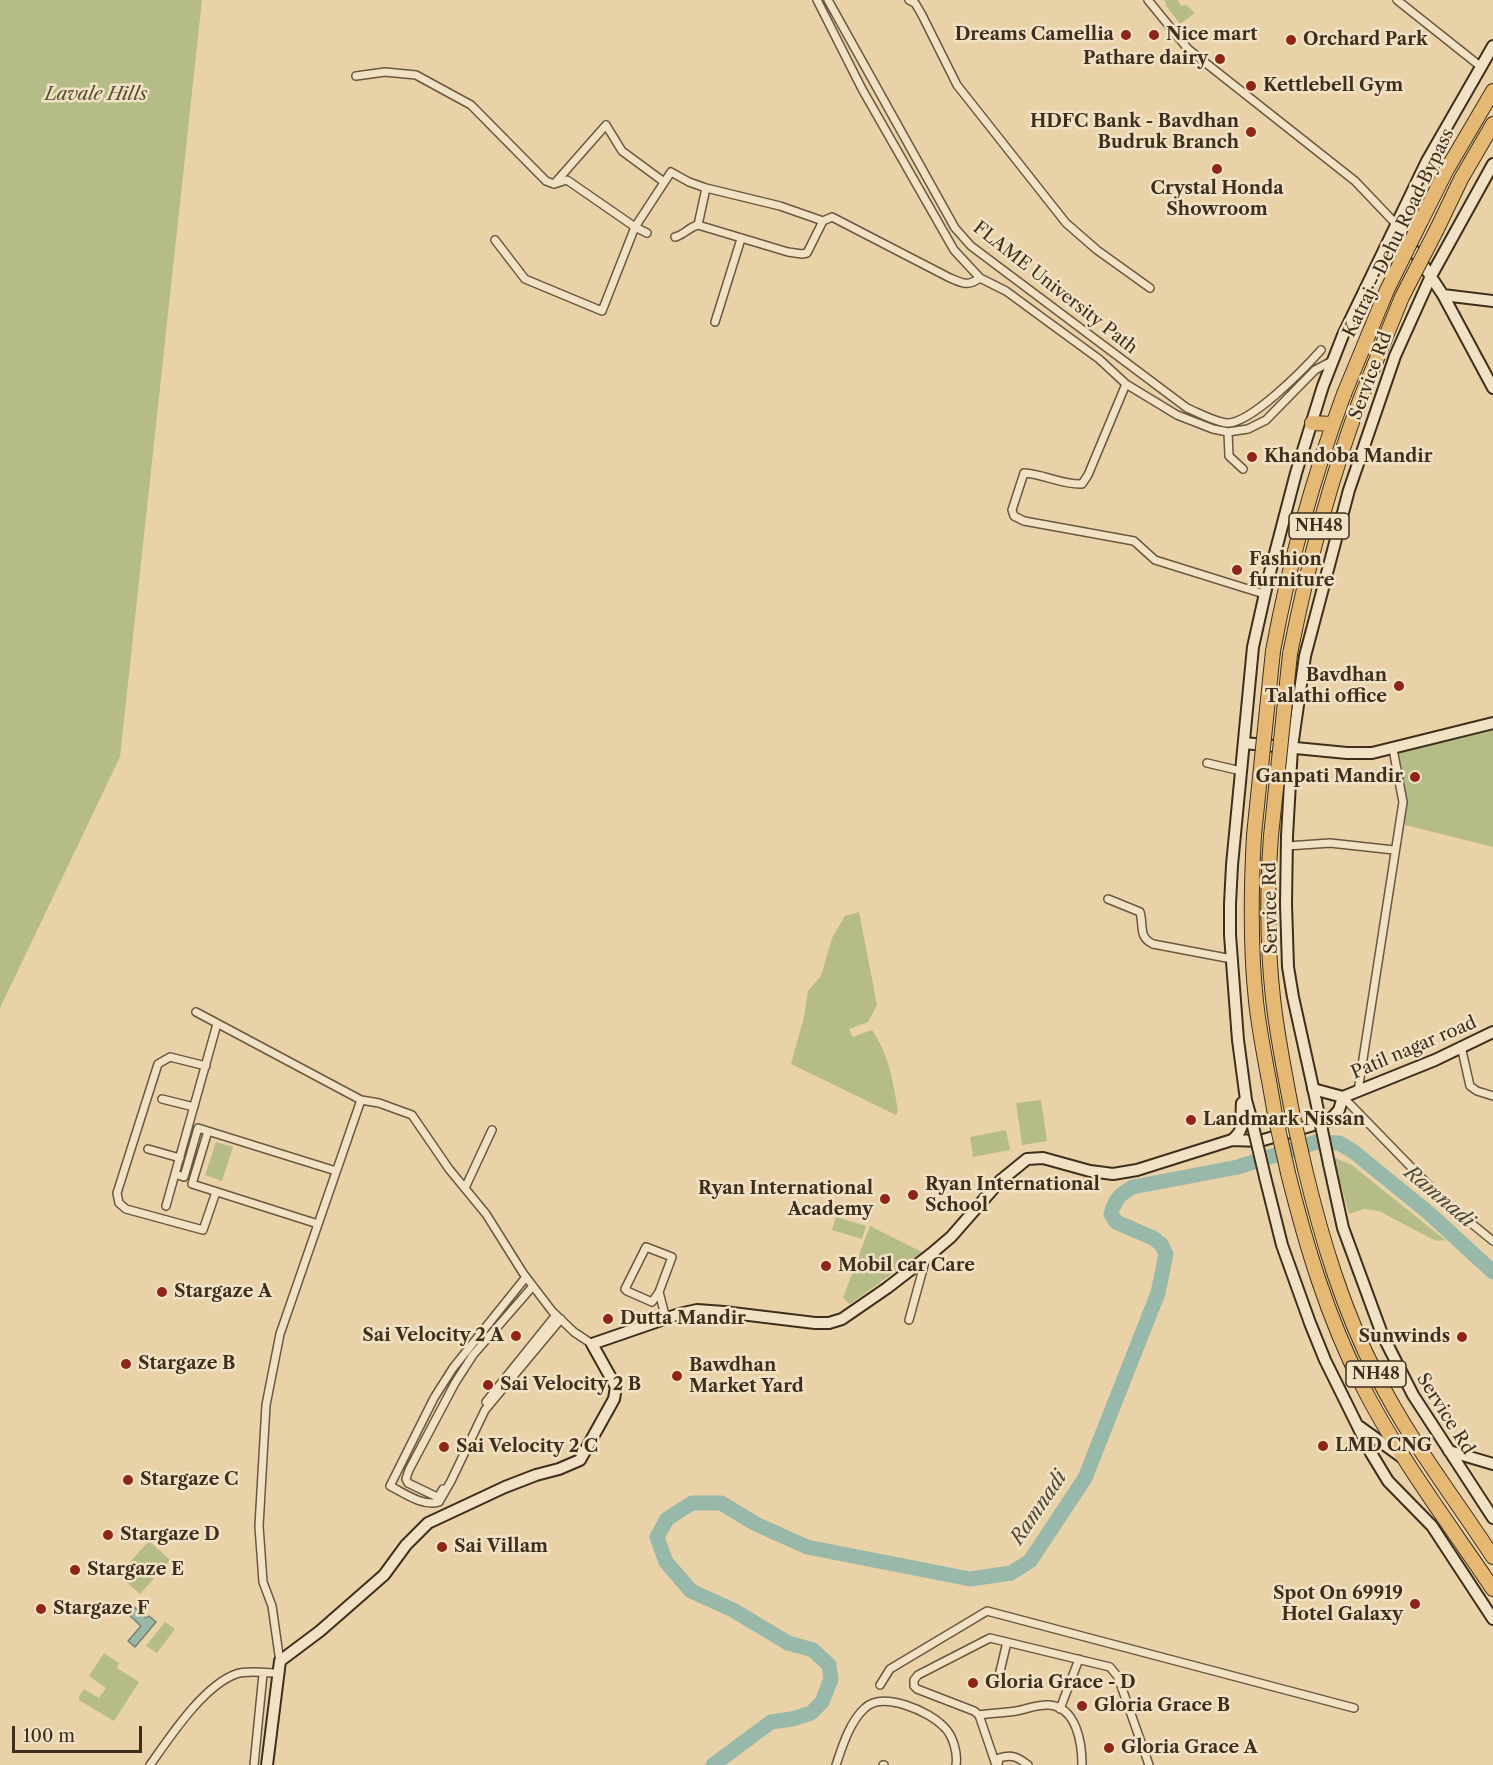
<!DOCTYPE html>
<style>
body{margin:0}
#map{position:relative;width:1493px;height:1765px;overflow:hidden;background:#ead2a8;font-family:"Libre Caslon Text",serif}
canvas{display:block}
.scale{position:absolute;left:12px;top:1726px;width:130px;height:27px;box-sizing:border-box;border:3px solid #3e2e1c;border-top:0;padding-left:8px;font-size:18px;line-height:21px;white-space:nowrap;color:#3e2e1c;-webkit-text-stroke:4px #f1e2c6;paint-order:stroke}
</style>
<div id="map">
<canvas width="1493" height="1765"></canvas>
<div class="scale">100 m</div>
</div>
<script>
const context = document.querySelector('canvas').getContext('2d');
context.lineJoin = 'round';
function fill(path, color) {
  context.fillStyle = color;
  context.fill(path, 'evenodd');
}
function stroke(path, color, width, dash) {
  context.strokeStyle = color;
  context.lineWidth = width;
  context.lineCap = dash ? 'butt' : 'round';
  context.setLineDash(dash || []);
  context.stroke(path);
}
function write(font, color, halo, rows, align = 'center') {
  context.font = font + ' "Libre Caslon Text",serif';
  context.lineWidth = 5;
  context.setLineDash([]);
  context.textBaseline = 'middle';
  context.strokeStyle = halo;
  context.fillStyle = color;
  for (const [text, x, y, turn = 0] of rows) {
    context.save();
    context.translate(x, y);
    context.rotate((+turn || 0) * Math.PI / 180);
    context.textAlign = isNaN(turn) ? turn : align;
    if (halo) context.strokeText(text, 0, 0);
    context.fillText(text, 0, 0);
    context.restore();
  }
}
fill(new Path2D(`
 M0,0H202L120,757L0,1008Z
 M1164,0H1178L1181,6L1186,5L1195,13L1180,24L1167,7Z
 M1493,724V847L1405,825L1393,749Z
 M859,912L877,1005L868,1022L849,1029L853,1037L872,1030C889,1055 893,1081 898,1111L896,1115L791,1064L804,1017L808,991L821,976L832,938L845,916Z
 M1041,1100L1047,1141L1022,1145L1016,1103Z
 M1006,1130L1010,1150L973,1157L970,1137Z
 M216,1142L233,1147L222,1181L205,1175Z
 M1333,1157L1352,1165L1445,1240L1438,1241L1430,1238L1379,1211L1364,1209L1349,1214Z
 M836,1217L866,1226L862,1239L832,1230Z
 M870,1226L922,1252L850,1304L843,1298Z
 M149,1541L170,1560L140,1594L118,1575Z
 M165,1622L175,1629L157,1653L146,1646Z
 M104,1653L119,1663L117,1668L139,1682L114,1721L79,1700V1696L84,1689L99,1698L106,1688L89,1676Z`), '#b6bc88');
const water = new Path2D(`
 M132,1605L146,1618L149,1616L156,1622L135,1647L128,1641L141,1626L126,1612Z`);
fill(water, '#98b8a9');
stroke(water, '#748171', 1.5);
stroke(new Path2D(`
 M713,1765L771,1722L792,1719L811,1713L822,1702L831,1679L829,1665L813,1650L788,1643L733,1610L691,1591L666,1562L657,1537L667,1519L692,1503H721L756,1524L807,1547L970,1579L1011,1573L1030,1561L1085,1478L1158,1293L1166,1254L1161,1244L1153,1238L1116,1222L1111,1214C1115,1199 1120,1194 1133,1187L1238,1167L1316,1142L1339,1143L1354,1152L1430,1214L1493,1272`), '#98b8a9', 15);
const street = new Path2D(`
 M817,0L862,89L954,250L980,278L1006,291L1051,324L1099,359L1126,384L1177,415L1213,429L1228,432L1248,429L1266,420L1315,370L1332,361
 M828,0L955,228L971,246L1187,408C1199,413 1213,421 1226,423C1250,425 1305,368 1321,350
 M909,0L915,3L922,15L957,85L1066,223L1097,250L1150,288
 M1148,0L1188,49L1355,181L1396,224
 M1397,0L1480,66
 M356,76L385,72L416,75L471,105L546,181L554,184L567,180L635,227L647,233
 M554,184L606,125L622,151L664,182
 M698,225L706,188L780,206L823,221
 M675,237C684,235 689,227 698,225L788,252L802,254L807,253L823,221L832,217L950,278C963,283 967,287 980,278
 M495,240L525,279L602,311L635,227L671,172L689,182L706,188
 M715,322L741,239
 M1126,384L1088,475L1082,484C1062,485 1044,474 1024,473L1012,510L1014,516L1024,521L1134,541L1155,560L1264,594
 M1228,432L1229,456L1243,469
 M1207,763L1241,771
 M1287,846L1330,843L1394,850
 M1108,899L1140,912C1144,926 1138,937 1153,944L1232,959
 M196,1012L361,1100L379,1103L412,1115L449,1169L486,1214L523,1273L552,1311L574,1332L592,1344
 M1461,1046L1470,1086L1477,1091L1493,1096
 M206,1066L170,1057L158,1064L117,1193L119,1203L126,1209L203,1230L216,1192
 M1358,1091L1403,802L1393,749
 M1343,1097L1444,1201L1493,1241
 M162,1099L194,1107
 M208,1131L192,1184L318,1224
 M148,1149L180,1158
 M175,1174L184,1177L198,1128L336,1171
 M465,1188L492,1130
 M166,1206L217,1024
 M646,1247L672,1257L659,1292L652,1302L627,1291L625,1289Z
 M526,1277L453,1368L434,1398L390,1486C404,1493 423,1507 439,1502L451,1481L485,1410L561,1319
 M659,1292L666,1319
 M909,1320L926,1258
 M486,1402L556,1315
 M443,1489L439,1496H435L408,1483L406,1479L409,1470L455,1383L473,1355L533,1286
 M280,1662L272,1606L263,1582L259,1526L266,1405L280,1334L361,1100
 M998,1680L1007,1642
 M880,1685L890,1669L987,1611L1354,1708
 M1060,1709L1079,1659
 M979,1715C991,1713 1004,1713 1016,1711C1027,1709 1038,1704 1049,1705C1077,1707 1082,1744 1082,1765
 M150,1765C170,1737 203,1686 236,1674C247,1670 265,1673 278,1673
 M254,1765L263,1674
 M836,1765C842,1747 850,1721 865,1708C883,1691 929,1711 944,1727C953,1735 958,1754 956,1765
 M883,1765H884
 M996,1765L979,1715L974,1711L917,1689L914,1686V1680L918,1675L990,1638L1110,1667L1118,1677L1149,1765
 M998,1765L999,1758C1012,1754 1018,1757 1028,1765`);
const secondary = new Path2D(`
 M1396,224L1443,295L1493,301
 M1443,295L1493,388
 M1244,743L1347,753H1372L1493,723
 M1313,1089L1343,1097L1435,1060L1493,1032
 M1316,1101L1293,997L1288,967L1286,904L1287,836L1292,747L1305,656L1349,490L1395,356L1431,276L1493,164
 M1251,1118L1246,1100L1238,1040L1230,935V904L1232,865L1253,647L1268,580L1296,473L1323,386L1343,335L1427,161L1493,46
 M1232,1140L1260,1141L1330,1120L1339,1110L1343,1097
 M1329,1164L1343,1228L1382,1334L1413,1395L1493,1518
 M1265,1177L1282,1245L1310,1323L1325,1360L1371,1453L1388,1481L1432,1526L1493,1619
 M1360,1427L1403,1458
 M1449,1451L1493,1464
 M267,1765L280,1661L320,1631L384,1575L406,1545L428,1523L505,1487L536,1475L559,1469L580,1460L614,1399L616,1387L592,1344L679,1314L697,1310L724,1312L815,1323H829L842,1319L887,1288L931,1254L951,1237L1000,1181L1027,1159L1043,1158L1090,1171L1113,1174L1137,1170L1232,1140C1247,1128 1240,1120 1242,1103L1246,1100`);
const highway = new Path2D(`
 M1421,221L1446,171L1493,91
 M1437,229L1461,179L1493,124
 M1312,423L1333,424
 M1273,651C1289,564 1313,478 1344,394
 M1290,654C1307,568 1329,483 1360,400
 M1254,835C1251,890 1250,946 1256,1001C1260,1039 1269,1077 1275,1115
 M1271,836C1267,890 1267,944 1273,998C1277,1036 1285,1074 1292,1112
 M1305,1169C1322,1240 1343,1310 1377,1376C1409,1440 1454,1497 1493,1557
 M1288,1173C1306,1245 1327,1316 1361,1383C1397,1455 1448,1522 1493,1589`);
stroke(street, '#69573f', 10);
stroke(secondary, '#3e2e1c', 14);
stroke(highway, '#3e2e1c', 16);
stroke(street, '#f1e2c6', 7);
stroke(secondary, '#f1e2c6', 10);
stroke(highway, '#e5b974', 14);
const secondaryBridge = new Path2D(`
 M1316,1101L1329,1164
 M1251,1118L1265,1177`);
const highwayBridge = new Path2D(`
 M1344,394L1387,290L1421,221
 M1360,400L1402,297L1437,229
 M1254,835L1273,651
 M1271,836L1290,654
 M1292,1112L1305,1169
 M1275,1115L1288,1173`);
stroke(secondaryBridge, '#3e2e1c', 14, []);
stroke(highwayBridge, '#3e2e1c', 16, []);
stroke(secondaryBridge, '#f1e2c6', 10);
stroke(highwayBridge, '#e5b974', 14);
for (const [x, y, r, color] of [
 [1126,35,6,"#8f2418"],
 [1154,35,6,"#8f2418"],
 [1291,40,6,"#8f2418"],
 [1220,59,6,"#8f2418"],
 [1251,86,6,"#8f2418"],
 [1251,132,6,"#8f2418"],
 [1217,169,6,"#8f2418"],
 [1252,457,6,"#8f2418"],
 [1237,570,6,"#8f2418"],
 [1399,686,6,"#8f2418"],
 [1415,777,6,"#8f2418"],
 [1191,1120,6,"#8f2418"],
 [913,1195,6,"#8f2418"],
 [885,1199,6,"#8f2418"],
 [826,1266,6,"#8f2418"],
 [162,1292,6,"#8f2418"],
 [608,1319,6,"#8f2418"],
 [516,1336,6,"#8f2418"],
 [1462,1337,6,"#8f2418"],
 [126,1364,6,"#8f2418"],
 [677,1376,6,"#8f2418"],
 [488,1385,6,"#8f2418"],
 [1323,1446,6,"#8f2418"],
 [444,1447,6,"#8f2418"],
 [128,1480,6,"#8f2418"],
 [108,1535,6,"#8f2418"],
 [442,1547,6,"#8f2418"],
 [75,1570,6,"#8f2418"],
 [1415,1604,6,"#8f2418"],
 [41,1609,6,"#8f2418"],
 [973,1683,6,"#8f2418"],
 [1082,1706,6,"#8f2418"],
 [1109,1748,6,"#8f2418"]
]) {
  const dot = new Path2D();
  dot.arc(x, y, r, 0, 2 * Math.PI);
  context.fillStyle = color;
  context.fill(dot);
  stroke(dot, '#f1e2c6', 2);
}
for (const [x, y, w] of [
 [1319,526,60],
 [1376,1374,60]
]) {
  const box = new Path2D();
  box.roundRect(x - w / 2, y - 13, w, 26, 4.5);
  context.fillStyle = '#f1e2c6';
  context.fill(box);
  stroke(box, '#3e2e1c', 1.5);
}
write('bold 16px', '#3e2e1c', null, [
 ["NH48",1319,526],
 ["NH48",1376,1374]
]);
write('bold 18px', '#3e2e1c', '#f1e2c6', [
 ["Dreams Camellia",1114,35,"right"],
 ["Nice mart",1166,35],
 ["Orchard Park",1303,40],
 ["Pathare dairy",1208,59,"right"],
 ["Kettlebell Gym",1263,86],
 ["HDFC Bank - Bavdhan",1239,122,"right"],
 ["Budruk Branch",1239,143,"right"],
 ["Crystal Honda",1217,189,"center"],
 ["Showroom",1217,210,"center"],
 ["Khandoba Mandir",1264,457],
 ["Fashion",1249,560],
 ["furniture",1249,581],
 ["Bavdhan",1387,676,"right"],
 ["Talathi office",1387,697,"right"],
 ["Ganpati Mandir",1403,777,"right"],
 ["Landmark Nissan",1203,1120],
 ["Ryan International",925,1185],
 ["School",925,1206],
 ["Ryan International",873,1189,"right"],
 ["Academy",873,1210,"right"],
 ["Mobil car Care",838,1266],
 ["Stargaze A",174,1292],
 ["Dutta Mandir",620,1319],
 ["Sai Velocity 2 A",504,1336,"right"],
 ["Sunwinds",1450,1337,"right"],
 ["Stargaze B",138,1364],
 ["Bawdhan",689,1366],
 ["Market Yard",689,1387],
 ["Sai Velocity 2 B",500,1385],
 ["LMD CNG",1335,1446],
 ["Sai Velocity 2 C",456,1447],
 ["Stargaze C",140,1480],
 ["Stargaze D",120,1535],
 ["Sai Villam",454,1547],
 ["Stargaze E",87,1570],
 ["Spot On 69919",1403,1594,"right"],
 ["Hotel Galaxy",1403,1615,"right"],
 ["Stargaze F",53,1609],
 ["Gloria Grace - D",985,1683],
 ["Gloria Grace B",1094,1706],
 ["Gloria Grace A",1121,1748]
], 'left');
write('italic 18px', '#564a32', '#f1e2c6', [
 ["Lavale Hills",96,95]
]);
write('18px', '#3e2e1c', '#f1e2c6', [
 ["Katraj - Dehu Road Bypass",1399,233,-64],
 ["FLAME University Path",1055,288,38],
 ["Service Rd",1371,376,-70],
 ["Service Rd",1271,908,-91],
 ["Patil nagar road",1414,1048,-23],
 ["Service Rd",1445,1414,58]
]);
write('italic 20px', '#504a38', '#f1e2c6', [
 ["Ramnadi",1439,1197,40],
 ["Ramnadi",1039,1508,-56]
]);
</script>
